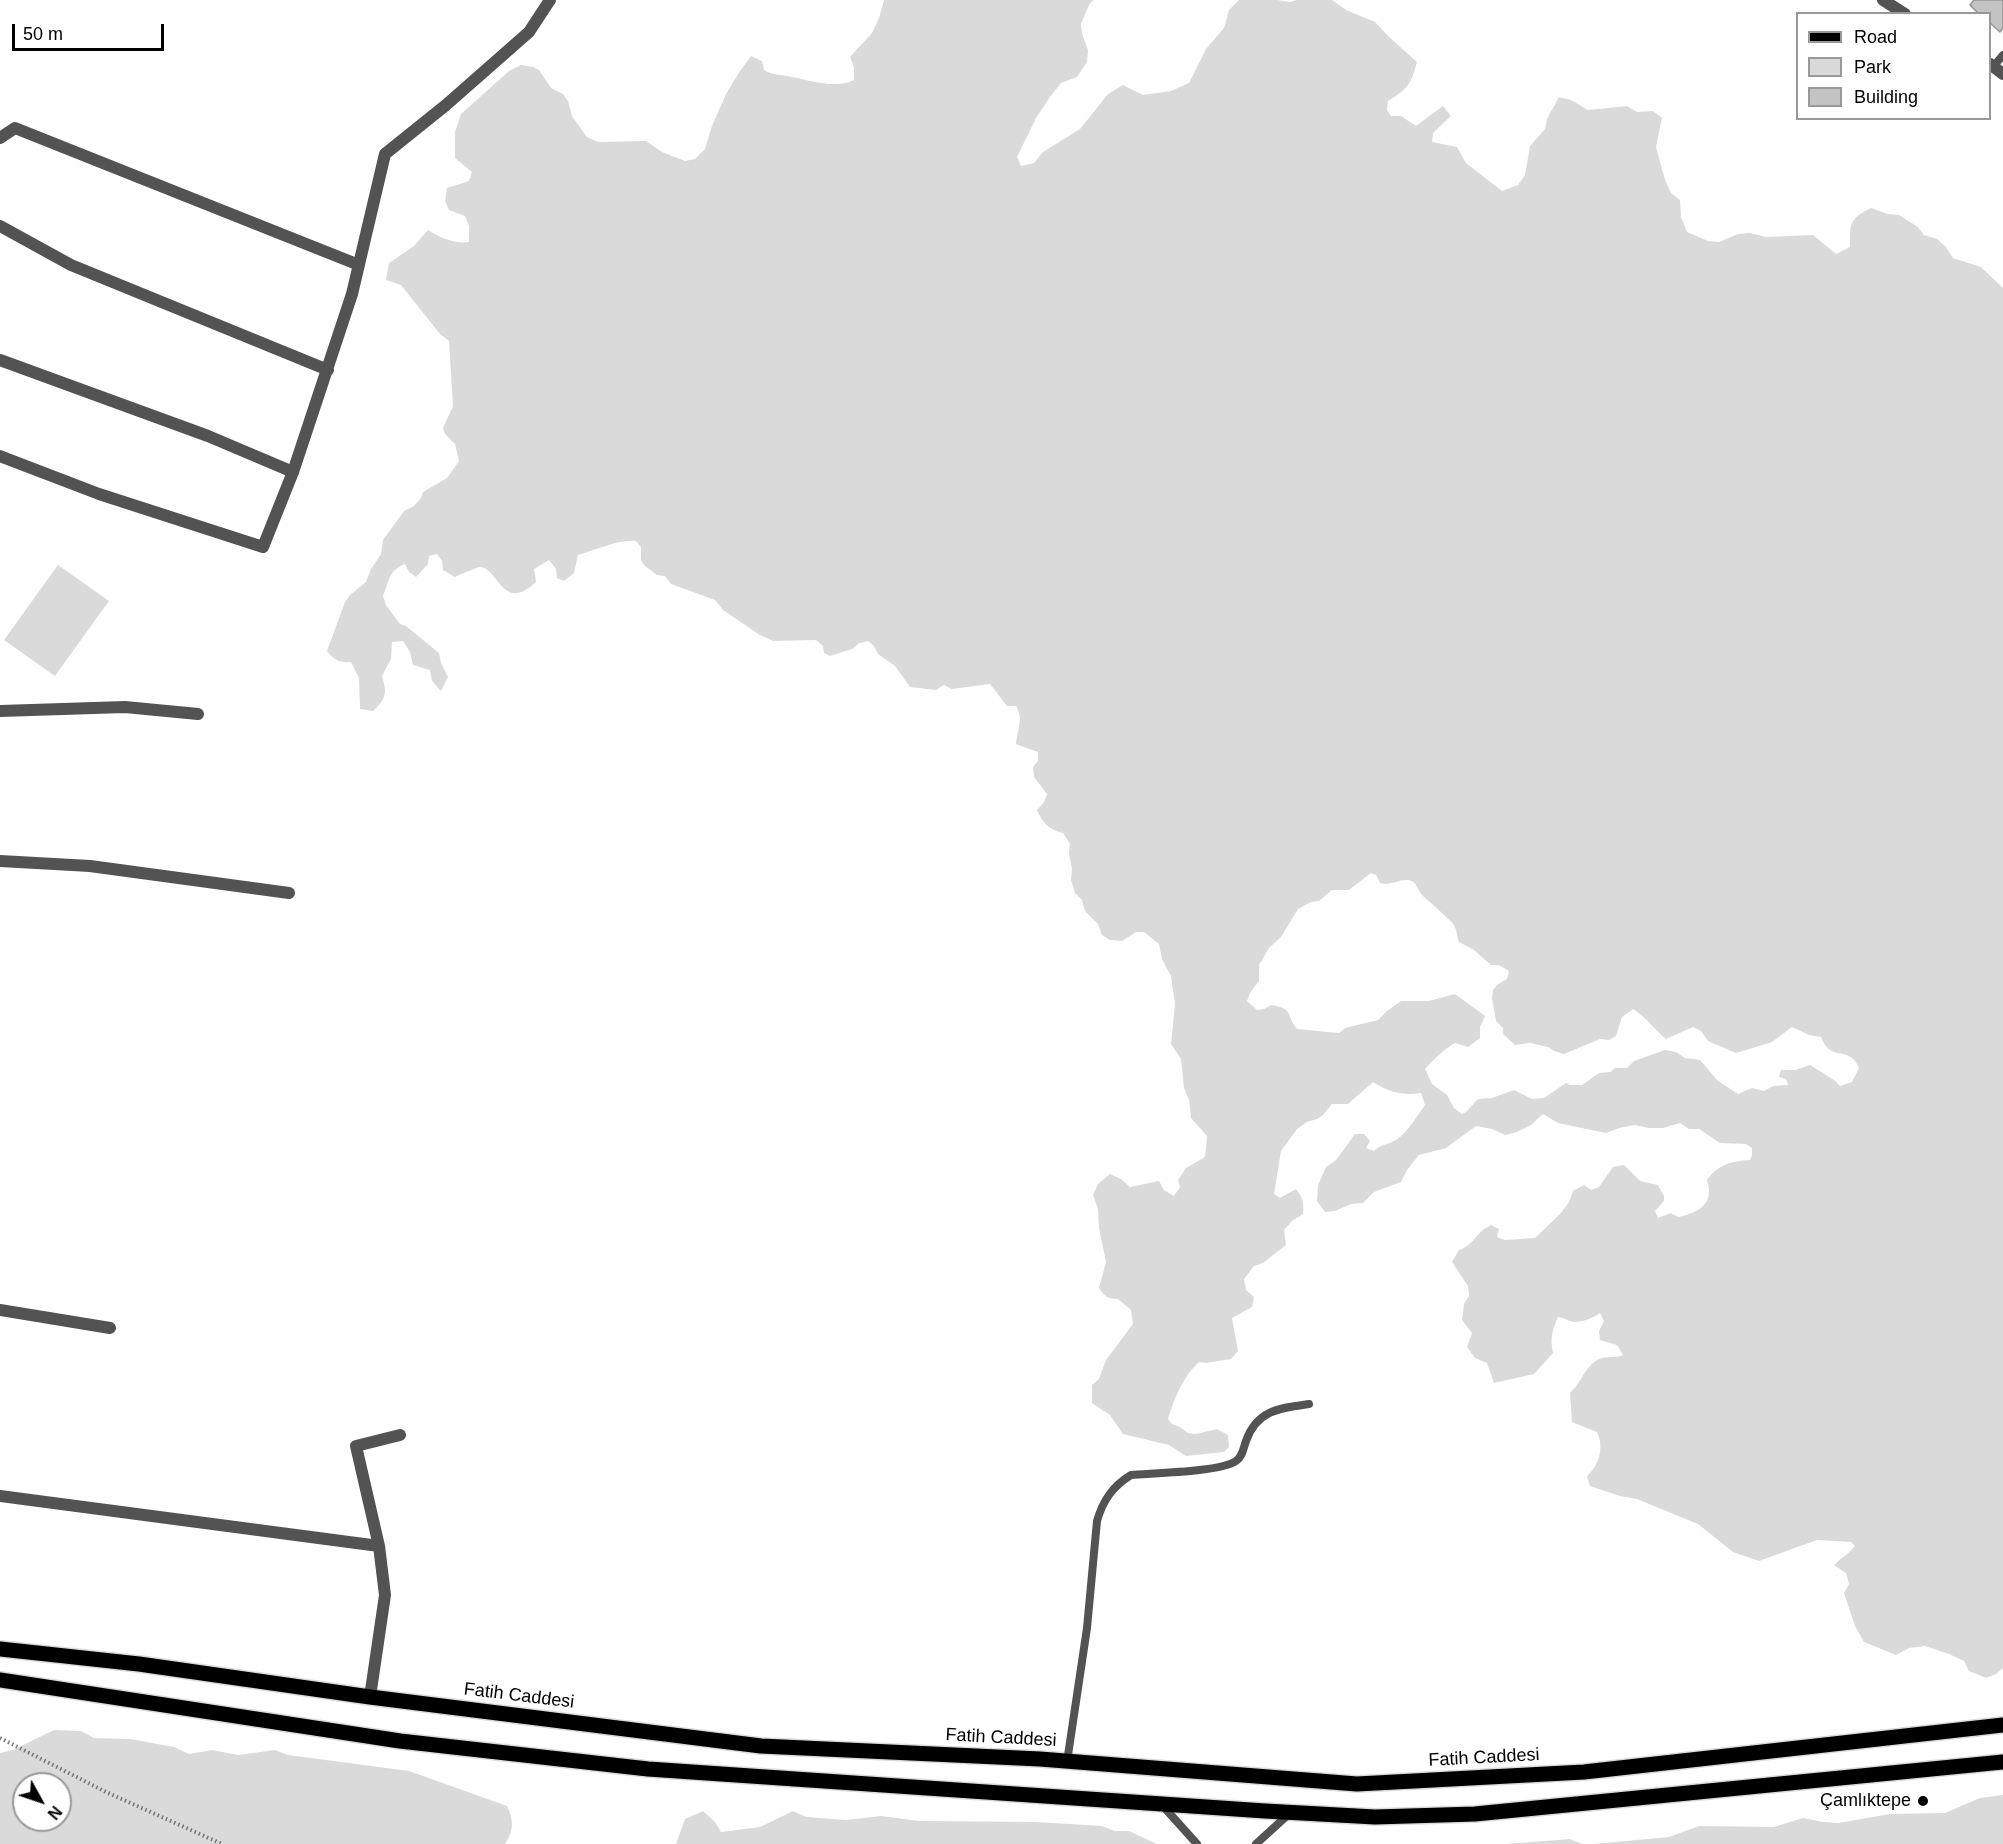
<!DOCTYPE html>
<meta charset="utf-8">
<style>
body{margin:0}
#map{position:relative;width:2003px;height:1844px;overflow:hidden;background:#fff;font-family:Helvetica,sans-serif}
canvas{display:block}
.legend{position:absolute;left:1796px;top:12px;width:195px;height:108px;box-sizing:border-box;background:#fff;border:2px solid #999;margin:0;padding:8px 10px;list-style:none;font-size:18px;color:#000}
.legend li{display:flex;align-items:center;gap:12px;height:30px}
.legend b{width:30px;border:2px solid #999}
.north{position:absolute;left:12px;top:1772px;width:60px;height:60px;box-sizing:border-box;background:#fff;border:2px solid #999;border-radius:50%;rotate:130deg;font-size:16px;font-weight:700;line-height:24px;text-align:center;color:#000}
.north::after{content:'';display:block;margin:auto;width:21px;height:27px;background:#000;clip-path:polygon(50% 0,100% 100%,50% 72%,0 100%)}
.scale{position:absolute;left:12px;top:24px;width:152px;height:27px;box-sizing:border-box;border:3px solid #000;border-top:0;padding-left:8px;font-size:18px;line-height:21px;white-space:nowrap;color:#000;-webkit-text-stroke:4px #fff;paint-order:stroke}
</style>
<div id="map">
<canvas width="2003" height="1844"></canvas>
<ul class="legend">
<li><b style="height:8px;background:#000"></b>Road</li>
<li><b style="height:16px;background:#dadada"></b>Park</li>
<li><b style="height:16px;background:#c3c3c3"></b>Building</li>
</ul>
<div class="north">N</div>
<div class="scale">50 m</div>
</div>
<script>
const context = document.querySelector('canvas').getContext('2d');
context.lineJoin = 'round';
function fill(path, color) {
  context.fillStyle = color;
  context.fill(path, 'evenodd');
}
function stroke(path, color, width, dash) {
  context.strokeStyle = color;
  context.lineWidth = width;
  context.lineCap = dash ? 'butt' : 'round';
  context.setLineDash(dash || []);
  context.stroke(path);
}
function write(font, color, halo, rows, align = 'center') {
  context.font = font + ' Helvetica,sans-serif';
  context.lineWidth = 4.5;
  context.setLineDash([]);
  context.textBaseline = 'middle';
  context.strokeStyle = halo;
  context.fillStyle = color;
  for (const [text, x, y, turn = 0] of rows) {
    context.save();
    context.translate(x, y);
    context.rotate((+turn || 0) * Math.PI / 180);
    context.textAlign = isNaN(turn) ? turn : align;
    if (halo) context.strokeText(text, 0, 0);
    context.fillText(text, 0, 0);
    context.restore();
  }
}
fill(new Path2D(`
 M884,0H1093L1089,5L1081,24L1082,34L1088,50L1087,62L1077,77L1061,83L1050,97L1036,118L1017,157L1021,166L1034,163L1043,152L1080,129L1108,94L1123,85L1143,95L1171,91L1189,83L1206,49L1224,28L1229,10L1239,0H1277L1290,2L1297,0H1332L1346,10L1375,22L1389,37L1417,62C1411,84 1408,89 1388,101L1387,110L1391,116H1401L1416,126L1443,106L1451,116L1433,133L1432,142L1457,147L1466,163L1502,191L1518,185L1525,175L1530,146L1545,129L1547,119L1559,97L1571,100L1588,110L1627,106L1637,112L1653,111L1662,118L1656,147L1665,180L1671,193L1680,200L1681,217L1687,232L1708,241L1719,242L1738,234L1750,233L1766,237L1813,235L1836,254L1850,247C1850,223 1849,219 1871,208L1888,214L1899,215L1918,227L1924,235L1937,239L1946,247L1953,258L1981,267L2003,288V1668L1996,1674L1986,1678L1969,1671L1964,1661L1949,1654L1925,1646L1909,1648L1896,1655L1864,1642L1855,1626L1844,1593L1849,1584L1846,1573L1834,1565C1841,1558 1850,1553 1855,1546L1851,1542L1817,1540L1759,1561L1733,1552L1698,1524L1637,1499L1620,1496L1590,1486L1587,1476C1600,1465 1604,1446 1597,1432L1572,1422L1570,1393C1581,1383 1586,1365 1599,1359C1606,1356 1616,1358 1623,1355L1617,1345L1600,1340L1599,1331L1604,1321L1600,1313C1594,1318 1582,1322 1574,1322C1569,1321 1564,1318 1558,1317C1552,1330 1550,1339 1553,1353L1534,1374L1494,1383L1487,1363L1475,1358L1467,1347L1472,1333L1462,1320L1464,1304L1469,1296L1468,1286L1452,1262L1459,1250C1473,1246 1476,1232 1491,1225L1499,1229L1497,1237L1505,1240L1535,1238L1561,1213L1569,1202L1573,1191L1584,1185L1591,1190L1599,1187L1613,1167L1624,1165L1640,1181L1658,1185L1664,1196V1201L1655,1211L1658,1218L1671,1213L1678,1217C1698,1213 1715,1204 1707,1180C1717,1165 1732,1161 1750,1160L1752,1155V1148L1746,1144L1720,1143L1699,1129H1689L1680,1123L1663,1128H1649L1635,1125L1619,1128L1606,1133L1558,1123L1543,1114L1531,1125L1517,1132L1505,1135L1492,1129L1476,1126L1446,1148L1419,1155L1407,1170L1401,1182L1374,1192L1363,1203L1351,1204L1335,1211L1325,1212L1317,1201L1318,1185L1326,1167L1336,1160L1355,1134H1364L1370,1141L1366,1148L1374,1151C1381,1144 1388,1145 1396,1140C1408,1132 1417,1116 1425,1105L1421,1093C1404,1096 1388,1092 1373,1082L1348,1104H1332L1323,1115L1317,1119L1307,1122L1297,1129L1281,1151L1274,1194L1280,1198L1296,1189C1303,1197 1304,1204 1303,1214L1292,1221L1284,1230L1286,1245L1263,1263L1254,1266L1244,1279L1246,1290L1254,1297L1252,1307L1232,1318L1238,1351L1231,1359L1206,1363L1199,1362C1183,1376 1174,1399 1168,1419L1172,1424L1180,1427L1188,1433L1196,1434L1217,1429L1228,1435L1229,1447L1224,1452L1186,1456L1169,1445L1123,1434L1110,1415L1092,1403V1385L1099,1379L1106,1360L1133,1324L1131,1310L1118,1299C1108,1299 1104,1296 1099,1288L1106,1262L1099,1228L1098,1209L1093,1195L1098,1184L1110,1174L1121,1179L1130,1187L1159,1181L1164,1190L1174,1196L1180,1187L1178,1180L1186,1168L1205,1157L1207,1136L1191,1118L1189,1100L1184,1088L1181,1059L1171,1044L1175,1004L1171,976L1162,959L1159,944L1144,932H1136L1122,941L1110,940L1102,935L1098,924L1085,911L1082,900L1075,893L1071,880L1072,869L1069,854L1070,844L1063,833C1049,830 1042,822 1037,810L1044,802L1047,794L1034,777L1033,767L1038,761V752L1016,744C1017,730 1024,719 1016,706H1007L990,684L952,689L944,685L936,690L910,687L895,666L878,654L874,646L868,641L859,643L852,649L830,656L824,653L823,646L816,640L773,641L760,635L723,610L715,600L671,584L665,576L657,575L644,565L641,560V547L636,541C619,539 596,550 578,555L574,573L564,581L557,578L556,569L549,560L534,569L536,582C503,613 499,570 481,567C477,567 459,575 455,577L443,570L442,561L437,554L429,556L428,564L416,577L409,572L405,564C388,571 390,580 383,596L386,605L400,624L406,626L439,653L441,663L448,677L441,691L432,681L430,670L413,665L410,652L403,641L392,642L391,659L382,676C387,693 387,698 373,711L360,709L359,678L351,662C340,663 334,660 327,651L345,602L350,595L366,582L371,569L381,554L383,540L404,511L414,506L421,498L423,492L447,478L459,461L455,444L445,434L443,428L453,406L449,341L440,334L401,285L386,280L389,263L414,246L428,230C440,238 455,244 469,242V226L465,216L449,210L445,201L447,188L469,181L472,172L455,158V132L461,114L509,71L521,65L533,67L539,70L551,88L563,94L568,101L572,116L587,137L598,142L646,141L662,152L685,161L695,159L705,149L712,126L726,94L740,71L751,56L762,61L764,70C774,76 781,74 792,77C813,81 834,89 854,80V67L850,57L872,33L879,18ZM1371,873L1376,875L1380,883C1390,886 1397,880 1407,880C1417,880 1417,890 1423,896C1431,903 1446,916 1453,924C1457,929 1457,937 1459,942L1474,950L1491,965H1499L1509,971L1507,979L1497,985L1493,990L1492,998L1496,1021L1503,1028V1034L1515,1045L1530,1043L1548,1047L1554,1051L1564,1054L1600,1039L1609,1040L1616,1036L1622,1017L1633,1009C1647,1018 1654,1029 1666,1039L1693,1027L1701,1031L1708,1041L1736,1053L1772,1042L1792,1027L1809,1035L1821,1037C1831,1064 1848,1043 1859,1068L1852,1082L1840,1086L1834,1080L1810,1065L1795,1070H1781L1779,1077L1786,1079L1788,1085L1773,1086L1764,1091L1752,1088L1738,1094L1717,1080L1700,1060L1685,1058L1676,1052L1665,1050L1634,1061L1627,1068H1615L1610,1072L1599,1073L1582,1085H1570L1566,1083L1544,1098L1532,1099L1514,1090L1492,1098L1478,1099L1466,1112L1462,1114L1454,1108L1447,1095L1432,1084L1425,1069C1434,1059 1444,1049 1455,1043L1468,1047L1480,1038V1027L1485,1016L1455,994L1429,1001H1401L1387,1011L1378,1020L1345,1028L1339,1033L1297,1029C1285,1014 1295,1009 1271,1005L1264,1009L1257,1010L1247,1001L1250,993L1259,981V965L1269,948L1281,937L1298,909L1311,902L1319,901L1332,890H1349Z
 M58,565L109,601L55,676L4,640Z
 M54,1730L81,1731L94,1738L130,1739L174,1747L189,1754L212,1750L238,1755L275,1750L288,1755L409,1771L507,1806C514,1821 514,1830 505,1844H0V1753L13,1750ZM24,1784H60V1820H24Z
 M2003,1795V1844H1593L1669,1837L1699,1826L1774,1827L1803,1818L1823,1822L1838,1823L1890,1814L1945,1813L1980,1798Z
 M703,1811L715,1822L721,1832L760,1827L793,1811L806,1817L846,1820L881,1816L919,1821L1036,1822L1102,1826L1115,1831H1129L1157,1844H676L685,1819Z
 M1570,1839L1582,1844H1507Z`), '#dadada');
const building = new Path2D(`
 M1974,0H2003V28L2000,32L1990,23V14H1979L1970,5Z`);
fill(building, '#c3c3c3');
stroke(building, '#979797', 1.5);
const primary = new Path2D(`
 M0,1649L139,1664L370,1697L761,1746L1040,1759L1357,1784L1584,1772L2003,1725
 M0,1680L400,1741L648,1769L1265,1811L1375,1817L1475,1814L2003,1762`);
stroke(primary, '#dbdbdb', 18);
stroke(new Path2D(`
 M0,1738L106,1792L222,1844`), '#757575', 4, [1.5, 3]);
stroke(new Path2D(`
 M1993,67L2003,55
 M1067,1762L1087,1628L1097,1521C1103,1500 1113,1486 1131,1475C1154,1473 1220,1472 1236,1461C1243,1456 1243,1449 1246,1441C1257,1410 1280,1408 1309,1404
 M1162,1805L1197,1844
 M1256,1844L1290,1813`), '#535353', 8);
stroke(new Path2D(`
 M1883,0L1905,14
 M1990,64L2003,74
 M0,138L15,128L359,265
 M0,226L71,265L328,370
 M0,360L208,436L293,472
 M0,456L99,494L263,547L293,472L352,294L385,154L446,105L529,32L550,0
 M0,711L125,707L198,714
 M0,861L90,866L289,893
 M0,1310L110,1328
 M0,1496L379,1546
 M370,1697L385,1595L379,1546L356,1446L400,1435`), '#535353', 12);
stroke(primary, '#000', 15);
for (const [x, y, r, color] of [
 [1923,1801,6,"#000"]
]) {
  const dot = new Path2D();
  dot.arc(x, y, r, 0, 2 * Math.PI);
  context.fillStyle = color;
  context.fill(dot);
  stroke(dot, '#fff', 2);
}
write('18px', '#000', '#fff', [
 ["Fatih Caddesi",519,1696,7],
 ["Fatih Caddesi",1001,1738,3],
 ["Fatih Caddesi",1484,1758,-3]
]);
write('18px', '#000', '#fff', [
 ["Çamlıktepe",1911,1801]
], 'right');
</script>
